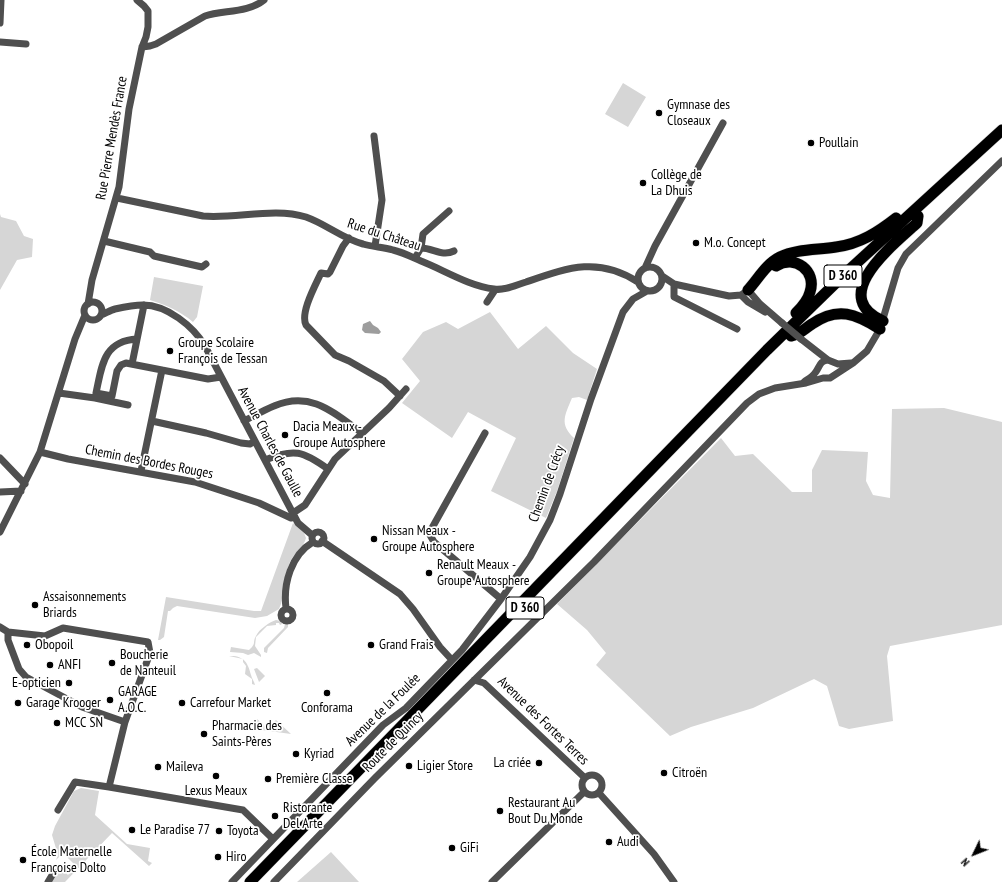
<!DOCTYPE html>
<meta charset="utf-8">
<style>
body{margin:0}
#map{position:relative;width:1002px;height:882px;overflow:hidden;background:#fff;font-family:"PT Sans Narrow",sans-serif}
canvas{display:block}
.north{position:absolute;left:954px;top:834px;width:40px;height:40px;-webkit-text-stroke:3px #fff;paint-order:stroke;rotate:227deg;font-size:11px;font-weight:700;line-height:16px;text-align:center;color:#000}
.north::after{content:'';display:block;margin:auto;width:14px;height:18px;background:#000;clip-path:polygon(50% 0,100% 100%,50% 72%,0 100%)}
</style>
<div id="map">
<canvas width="1002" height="882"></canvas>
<div class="north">N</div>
</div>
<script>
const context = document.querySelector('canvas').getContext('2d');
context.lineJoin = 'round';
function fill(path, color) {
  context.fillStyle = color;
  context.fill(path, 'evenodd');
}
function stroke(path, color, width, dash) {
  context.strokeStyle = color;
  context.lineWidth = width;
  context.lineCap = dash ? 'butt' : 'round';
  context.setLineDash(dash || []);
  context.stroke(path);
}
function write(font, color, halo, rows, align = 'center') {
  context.font = font + ' "PT Sans Narrow",sans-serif';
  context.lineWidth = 3.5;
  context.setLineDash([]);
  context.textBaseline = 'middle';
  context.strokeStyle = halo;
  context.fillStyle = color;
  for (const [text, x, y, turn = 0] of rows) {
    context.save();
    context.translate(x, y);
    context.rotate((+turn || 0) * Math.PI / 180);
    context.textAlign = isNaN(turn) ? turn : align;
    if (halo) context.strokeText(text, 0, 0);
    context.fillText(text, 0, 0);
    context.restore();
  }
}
fill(new Path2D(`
 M623,83L646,97L628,127L605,114Z
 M0,214L1,217L16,221L24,236L33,239L32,257L17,260L0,290Z
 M154,277L203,286L197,317L193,322C180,311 166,305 150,300Z
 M490,312L518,349L546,326L573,353L597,369L587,400L579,397L572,398C565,415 559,424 574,438L557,491L546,518L491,491L516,438L468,412L452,438L402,403L420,381L402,359L423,332L446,322L458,329Z
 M944,408L1002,422V625L890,646L887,656L893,721L849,729L839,726L827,686L814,679L753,708L691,727L670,736L596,665L606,653L587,630L557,604L721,438L735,456L753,454L792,492H812V470L822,450L868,452L866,481L873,495L890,498L892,409Z
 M293,523L304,533L306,538C304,547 294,553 290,562C283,576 286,595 279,609L267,616L255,618L177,606L173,608L170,611H168L164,637L160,640H158L166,597L254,611H261Z
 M276,620L281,621L282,624L280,625L279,623H276V625L267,626L256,637L255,646L261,655V657L254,653L248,655L243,653L230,652L231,647L249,650C257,643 252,643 256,636C259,629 270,622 276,620Z
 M285,624H288V627L268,648L267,653L264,652V648L284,628Z
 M229,656C244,655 248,663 251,675C252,679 254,681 255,685L252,684V679L245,674L246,666L243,662V659Z
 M257,668L265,676L259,682L254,669Z
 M257,719L267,728L276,720L291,734L255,729V721Z
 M81,788L99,791L95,815L127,844L150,848L148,861L152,863L149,866L112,833L65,882H51L60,867L68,875L76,866L63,853L56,860L58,855L52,835L55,826L74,791Z
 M331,852L359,882H297Z`), '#d6d6d6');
fill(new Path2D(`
 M370,321L373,325L378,328L381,332L379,334L365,333L362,330L363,324Z`), '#9d9d9d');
const highway = new Path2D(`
 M776,266C795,254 817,271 810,292C808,300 802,307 796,313
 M748,290C758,279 766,264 780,257C796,249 818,250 836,247C860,244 878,232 896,218
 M883,321C827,296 893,245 917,223L918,216
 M791,336C801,334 804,329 812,324C838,306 856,314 880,329
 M250,882L767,350L849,270L1002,130`);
stroke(highway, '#dbdbdb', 12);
stroke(new Path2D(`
 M0,23L1,0
 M0,42L26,44
 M142,47L150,46L156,44L205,16C223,10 248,13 264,0
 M374,136L382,200L375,246
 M117,198L203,216C236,219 274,207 306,217C326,224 343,239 363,244C373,247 383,247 393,250C402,252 412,257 421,261C444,270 469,286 494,289C504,291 516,285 526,282C567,268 598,256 638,282
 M349,238L343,246L330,272L328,274L321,273C315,286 300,313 306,325L335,355L349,361L384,381L400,396
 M104,241L150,252L154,256L202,267L206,264
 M421,248L423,234L449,211
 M415,258L421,248C433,248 442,257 454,251
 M638 279a12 12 0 1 1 24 0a12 12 0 1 1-24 0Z
 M645,268L655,246L723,123
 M662,276L674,284L729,296L741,295L748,290L760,304L782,323
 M674,284V297L737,329
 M741,295L748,302L765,312
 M84 311a9 9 0 1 1 18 0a9 9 0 1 1-18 0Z
 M487,302L495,290
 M88,304L92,280L119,187L129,109L142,47L146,37L148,27V11L144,6L137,0
 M101,315C106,313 111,310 115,309C124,307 134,305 143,305C167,305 193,326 205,346L298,523L312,535
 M137,339C103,341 102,366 96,393L112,396L117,371L121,365L126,363L208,379L221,377
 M801,339L828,360L838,364L851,363
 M132,364L144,305
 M804,382C808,379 812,377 815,373C820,367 819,361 828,360
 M59,393L95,398L128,405
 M152,421L206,433L241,443L250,444L255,441
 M244,421C254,416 264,410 274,406C311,390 334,413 362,433
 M485,433L432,528L430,535L434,542L501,599
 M40,452L68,459L195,482L259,503L291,518L295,517
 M0,458L25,484
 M265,460C294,448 303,451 328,469
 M141,471L162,370
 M0,492L21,491
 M293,513L305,505L335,459L389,408L406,389
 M0,532L40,452L75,339L85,315
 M312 538a6 6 0 1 1 12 0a6 6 0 1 1-12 0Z
 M322,541L400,594L413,609L440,647L452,660
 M286,608C283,584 291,555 313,542
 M281 615a6 6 0 1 1 12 0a6 6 0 1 1-12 0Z
 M0,627L8,632V640L19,669L26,677L82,707L125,722
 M8,632L45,636L63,628L148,642L150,653L125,722L109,787L243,810L273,839
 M474,680L484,683L585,778
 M582 785a10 10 0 1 1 20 0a10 10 0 1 1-20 0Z
 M599,793L654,854L674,882
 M58,810L75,782L109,787
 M48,882L54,872
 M232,882L383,725L406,708L462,650L501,599L530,557L550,520L560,494L591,399L623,312L633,299L647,291
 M274,882L375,778L594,562L747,403L759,394L775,388L806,383L823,378H830L853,363L867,351L880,329L898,268L906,254L1002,161
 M492,882L584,792`), '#4f4f4f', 7);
stroke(highway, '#000', 11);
stroke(new Path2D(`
 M782,323L801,339`), '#4f4f4f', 7);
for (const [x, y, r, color] of [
 [659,113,4,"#000"],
 [811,143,4,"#000"],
 [643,183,4,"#000"],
 [696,243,4,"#000"],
 [170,351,4,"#000"],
 [285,435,4,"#000"],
 [374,539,4,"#000"],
 [429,573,4,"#000"],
 [35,605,4,"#000"],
 [27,645,4,"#000"],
 [371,645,4,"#000"],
 [112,663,4,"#000"],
 [50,665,4,"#000"],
 [69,683,4,"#000"],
 [327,693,4,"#000"],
 [110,700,4,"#000"],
 [18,703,4,"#000"],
 [182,703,4,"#000"],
 [57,723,4,"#000"],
 [204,734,4,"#000"],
 [296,754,4,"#000"],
 [539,763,4,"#000"],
 [409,766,4,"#000"],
 [158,767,4,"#000"],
 [664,773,4,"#000"],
 [216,776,4,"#000"],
 [268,779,4,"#000"],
 [500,811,4,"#000"],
 [275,816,4,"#000"],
 [132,830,4,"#000"],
 [219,831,4,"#000"],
 [609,842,4,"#000"],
 [452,848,4,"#000"],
 [218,857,4,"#000"],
 [23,860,4,"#000"]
]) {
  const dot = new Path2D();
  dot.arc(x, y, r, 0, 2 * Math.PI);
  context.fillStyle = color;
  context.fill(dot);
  stroke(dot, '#fff', 1.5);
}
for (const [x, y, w] of [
 [843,276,38],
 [525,608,38]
]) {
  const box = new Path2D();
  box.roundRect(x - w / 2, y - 11, w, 22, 3);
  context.fillStyle = '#fff';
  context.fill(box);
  stroke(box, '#000', 1);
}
write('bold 13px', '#000', null, [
 ["D 360",843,276],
 ["D 360",525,608]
]);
write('14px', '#000', '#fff', [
 ["Gymnase des",667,105],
 ["Closeaux",667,121],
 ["Poullain",819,143],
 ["Collège de",651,175],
 ["La Dhuis",651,191],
 ["M.o. Concept",704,243],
 ["Groupe Scolaire",178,343],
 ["François de Tessan",178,359],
 ["Dacia Meaux -",293,427],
 ["Groupe Autosphere",293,443],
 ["Nissan Meaux -",382,531],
 ["Groupe Autosphere",382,547],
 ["Renault Meaux -",437,565],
 ["Groupe Autosphere",437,581],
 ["Assaisonnements",43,597],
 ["Briards",43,613],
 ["Obopoil",35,645],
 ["Grand Frais",379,645],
 ["Boucherie",120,655],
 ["de Nanteuil",120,671],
 ["ANFI",58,665],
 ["E-opticien",61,683,"right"],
 ["GARAGE",118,692],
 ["A.O.C.",118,708],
 ["Garage Krooger",26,703],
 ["Carrefour Market",190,703],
 ["Conforama",327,708,"center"],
 ["MCC SN",65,723],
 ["Pharmacie des",212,726],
 ["Saints-Pères",212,742],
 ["Kyriad",304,754],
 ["La criée",531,763,"right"],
 ["Ligier Store",417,766],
 ["Maileva",166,767],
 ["Citroën",672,773],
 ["Première Classe",276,779],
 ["Lexus Meaux",216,791,"center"],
 ["Restaurant Au",508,803],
 ["Bout Du Monde",508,819],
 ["Ristorante",283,808],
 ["Del Arte",283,824],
 ["Le Paradise 77",140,830],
 ["Toyota",227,831],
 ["Audi",617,842],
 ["GiFi",460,848],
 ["École Maternelle",31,852],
 ["Françoise Dolto",31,868],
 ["Hiro",226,857]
], 'left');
write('14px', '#000', '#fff', [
 ["Rue Pierre Mendès France",112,138,-80],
 ["Rue du Château",384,235,18],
 ["Avenue Charles de Gaulle",270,442,62],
 ["Chemin des Bordes Rouges",149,462,11],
 ["Chemin de Crécy",547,484,-70],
 ["Avenue de la Foulée",383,710,-44],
 ["Avenue des Fortes Terres",543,721,44],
 ["Route de Quincy",393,742,-45]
]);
</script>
